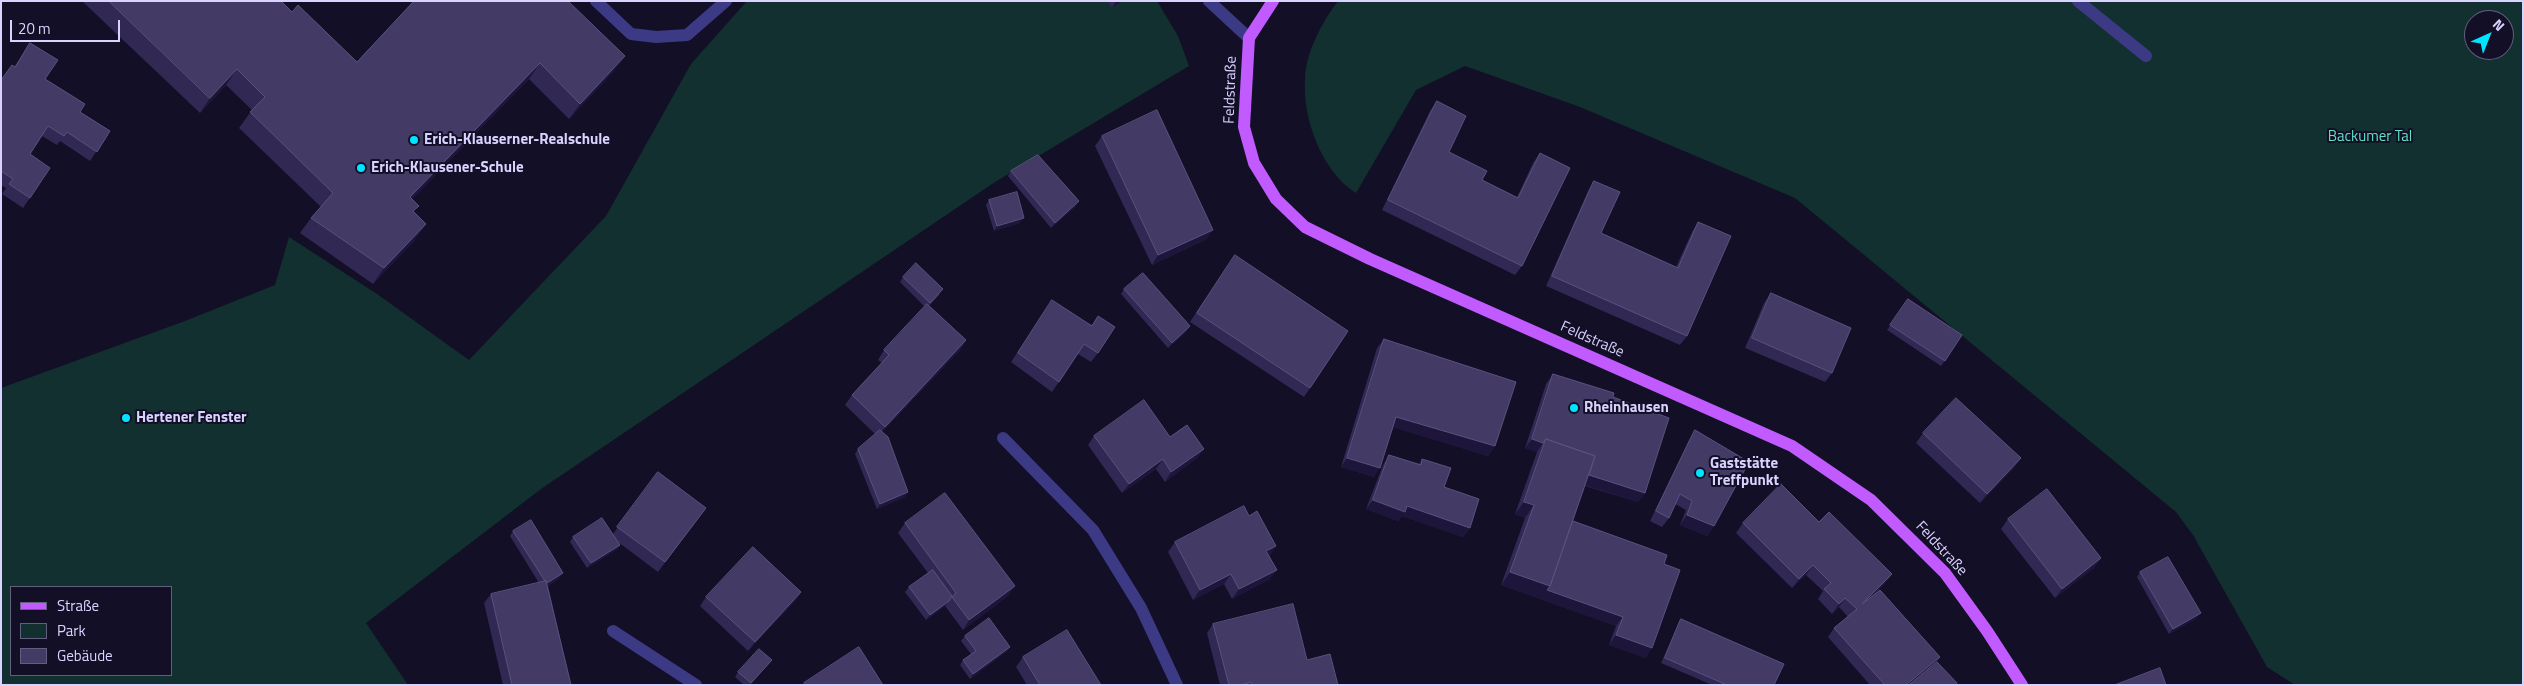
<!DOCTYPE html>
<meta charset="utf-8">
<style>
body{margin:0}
#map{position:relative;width:2524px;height:686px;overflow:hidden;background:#130f26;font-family:"Titillium Web",sans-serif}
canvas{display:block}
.frame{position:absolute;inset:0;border:2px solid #d9d4ff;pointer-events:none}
.legend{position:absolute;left:10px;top:586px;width:162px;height:90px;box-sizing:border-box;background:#130f26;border:1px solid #625e7d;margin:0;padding:6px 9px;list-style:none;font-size:15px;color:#d9d4ff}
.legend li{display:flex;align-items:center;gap:10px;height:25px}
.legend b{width:25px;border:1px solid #625e7d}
.north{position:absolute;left:2464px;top:10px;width:50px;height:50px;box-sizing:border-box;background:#130f26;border:1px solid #625e7d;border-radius:50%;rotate:44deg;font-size:14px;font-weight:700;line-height:20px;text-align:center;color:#d9d4ff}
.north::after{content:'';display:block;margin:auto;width:18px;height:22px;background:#00e5ff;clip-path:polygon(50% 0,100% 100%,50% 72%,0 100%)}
.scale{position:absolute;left:10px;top:20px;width:110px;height:22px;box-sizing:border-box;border:2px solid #d9d4ff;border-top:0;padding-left:6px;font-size:15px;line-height:18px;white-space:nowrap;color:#d9d4ff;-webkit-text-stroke:4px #130f26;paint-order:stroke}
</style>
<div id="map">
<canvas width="2524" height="686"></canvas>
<div class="frame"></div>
<ul class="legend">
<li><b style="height:6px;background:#c25bff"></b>Straße</li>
<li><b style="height:14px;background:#12302f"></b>Park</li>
<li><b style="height:14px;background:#433a66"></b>Gebäude</li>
</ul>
<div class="north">N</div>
<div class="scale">20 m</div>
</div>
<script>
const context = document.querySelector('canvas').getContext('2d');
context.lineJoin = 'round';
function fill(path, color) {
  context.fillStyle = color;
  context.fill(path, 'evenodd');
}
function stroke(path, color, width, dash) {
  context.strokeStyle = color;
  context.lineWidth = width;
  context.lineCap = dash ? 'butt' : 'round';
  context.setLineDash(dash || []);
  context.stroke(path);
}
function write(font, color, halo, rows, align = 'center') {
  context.font = font + ' "Titillium Web",sans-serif';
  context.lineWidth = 4;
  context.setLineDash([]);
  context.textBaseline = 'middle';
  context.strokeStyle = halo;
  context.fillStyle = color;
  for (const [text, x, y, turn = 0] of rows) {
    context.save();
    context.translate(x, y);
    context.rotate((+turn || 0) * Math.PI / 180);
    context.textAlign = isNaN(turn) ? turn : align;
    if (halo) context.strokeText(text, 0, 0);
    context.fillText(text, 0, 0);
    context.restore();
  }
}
fill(new Path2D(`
 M747,1H1157L1178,36L1189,66L995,182L541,489L366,623L408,685H1V388L185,321L275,285L289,237L377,294L469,360L606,216L691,64ZM11,587H171V675H11Z
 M1338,1H2523V685H2295L2267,667L2193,535L2176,512L1795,198L1580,107L1465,66L1416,90L1356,193C1322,172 1302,118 1305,78C1306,52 1322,22 1338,1ZM2474,20H2504V50H2474Z`), '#12302f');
stroke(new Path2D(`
 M596,1L631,34L656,37L687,35L726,1
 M1209,1L1249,38
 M2078,1L2146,56
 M1003,438L1093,530L1141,608L1177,685
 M613,631L696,685`), '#3d3a85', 12);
stroke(new Path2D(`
 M1273,1L1249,38L1244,127L1254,163L1276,199L1305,227L1370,259L1792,446L1871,500L1945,573L1987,631L2022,685`), '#c25bff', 12);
fill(new Path2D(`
 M82,1H281L292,12L357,62L414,1L614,71L569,119L529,79L412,199L414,212L415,240L373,284L300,233L311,218L321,207L239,128L252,110L226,85L200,113Z
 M1110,1H1122L1112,8L1108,3Z
 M30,43L45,79L80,112L110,131L90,161L60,141L57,145L42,136L30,154V198L23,208L2,194L6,188L1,185V80L14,67Z
 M1437,101L1449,152L1482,180L1517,197L1533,163L1540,153L1522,266L1515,275L1382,210L1430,111Z
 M1102,136L1207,239L1152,265L1095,146Z
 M1011,171L1076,206L1051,228L1008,176Z
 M1594,181L1601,233L1676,267L1692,232L1698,222L1687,336L1680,345L1546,286L1588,191Z
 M989,200L1020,223L994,231L986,205Z
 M1228,265L1310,388L1304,397L1190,322Z
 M903,277L940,294L929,306L966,340L960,350L882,432L905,497L877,509L855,454L858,449L875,434L845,405L852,395L882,363L878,360L884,350L925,307L900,282Z
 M1124,289L1187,331L1168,348L1121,294Z
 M1771,293L1832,373L1825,382L1745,348L1764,303Z
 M1908,299L1962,335L1941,366L1887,330Z
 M1046,309L1092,325L1098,316V353L1091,362L1078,354L1052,392L1011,362Z
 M1384,339L1495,446L1488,456L1393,427L1374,477L1341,467L1377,348Z
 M1553,374L1613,397L1645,493L1638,502L1585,486L1573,521L1664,564L1646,658L1609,645L1616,626L1501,585L1525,518L1515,514L1537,452L1525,448L1546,384Z
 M1695,430L1714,526L1707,536L1680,525L1686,510L1675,504L1669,518L1662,527L1650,521L1689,440Z
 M1923,433L2021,458L2014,468L1980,503L1916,443Z
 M1094,436L1170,437L1204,449L1197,458L1165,482L1156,469L1122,493L1088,445Z
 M1389,455L1419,464L1422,459L1444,487L1470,528L1463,537L1402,516L1398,521L1366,509L1383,465Z
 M658,472L699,517L658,572L618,542L620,545L616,550L587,568L570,542L573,537L613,534Z
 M1249,516L1269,556L1270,579L1232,599L1224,584L1193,600L1168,552L1175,542Z
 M2008,519L2101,558L2094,568L2055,598L2001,529Z
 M1819,522L1892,574L1885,583L1873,596L1940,657L1937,662L1956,685H1870L1828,637L1834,628L1848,617L1839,607L1832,614L1818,599L1823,591L1806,575L1792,588L1736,533L1743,523Z
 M905,523L1009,595L963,630L945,606L926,620L905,592L909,587L928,573L898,533Z
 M513,531L560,578L548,586L571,685H503L484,603L491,594L539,583L510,536Z
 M2140,572L2197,618L2169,634L2137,577Z
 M801,592L795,601L748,651L700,606L706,597Z
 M1681,619L1774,685H1712L1661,663L1678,624Z
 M1213,624L1307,660L1338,685H1220L1207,633Z
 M965,636L1010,647L1006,652L970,679L960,665L963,660L971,654L961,641Z
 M1023,657L1101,685H1027L1016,667Z
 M772,660L750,685H744L735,677L738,672Z`), '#312854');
fill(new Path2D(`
 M1118,1H1122L1112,8L1115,3Z
 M625,56L614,71L569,119L580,104Z
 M540,63L529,79L399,213L410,197Z
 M237,69L226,85L200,113L210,98Z
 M1079,201L1076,206L1051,228L1055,223Z
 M1024,218L1020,223L994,231L997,226Z
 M426,224L415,240L373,284L384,268Z
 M1213,230L1207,239L1152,265L1158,255Z
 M1190,326L1187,331L1168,348L1172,343Z
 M966,340L960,350L878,436L885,427Z
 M1396,417L1495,446L1488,456L1389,426Z
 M1532,439L1543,443L1537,452L1525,448Z
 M1204,449L1197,458L1165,482L1171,472Z
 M1347,458L1380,468L1374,477L1341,467Z
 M2021,458L2014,468L1980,503L1987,494Z
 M1163,459L1156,469L1122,493L1129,484Z
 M1588,475L1645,493L1638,502L1581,484Z
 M908,492L905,497L877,509L880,504Z
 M1373,500L1407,506L1470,528L1463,537L1402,516L1398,521L1366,509Z
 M1524,502L1534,505L1525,518L1515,514Z
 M1687,515L1714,526L1707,536L1680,525Z
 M620,545L616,550L587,568L591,563Z
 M1276,546L1270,556L1260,561L1266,551Z
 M2101,558L2094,568L2055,598L2062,589Z
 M1813,565L1806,575L1792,588L1799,579Z
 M1277,570L1270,579L1232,599L1239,589Z
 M1510,572L1550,586L1623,617L1616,626L1501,585Z
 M563,573L560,578L543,589L546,584Z
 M1231,574L1224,584L1193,600L1200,590Z
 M1892,574L1885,583L1855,614L1862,604Z
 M1015,586L1009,595L963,630L969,620Z
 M801,592L795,601L748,651L755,642Z
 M1845,598L1839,607L1832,614L1839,604Z
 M949,601L945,606L926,620L930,615Z
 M2201,613L2197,618L2169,634L2173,629Z
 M1616,635L1652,648L1646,658L1609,645Z
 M1010,647L1006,652L970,679L973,674Z
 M1940,657L1934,667L1911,685H1906Z`), '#1d163a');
const building = new Path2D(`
 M109,1H281L292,12L298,5L357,62L414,1H568L625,56L580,104L540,63L410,197L419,206L413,211L426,224L384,268L311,218L333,193L250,112L265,97L237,69L210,98Z
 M30,43L58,60L45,79L85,104L80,112L110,131L97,152L67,132L64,136L48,126L30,154L50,168L30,198L9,184L13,179L1,171V80L12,65L15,67Z
 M1437,101L1466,116L1449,152L1487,171L1482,180L1518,198L1540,153L1570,168L1522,266L1388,200Z
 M1157,110L1213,230L1158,255L1102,136Z
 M1038,155L1079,201L1055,223L1011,171Z
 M1594,181L1620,192L1601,233L1678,268L1698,222L1731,236L1687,336L1552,276Z
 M1017,192L1024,218L997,226L989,200Z
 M1235,255L1348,331L1310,388L1197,313Z
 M916,263L943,289L930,303L903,277Z
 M1143,273L1190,326L1172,343L1124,289Z
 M1771,293L1851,328L1832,373L1752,338Z
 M1908,299L1962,335L1945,361L1890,325Z
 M1052,300L1092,326L1098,316L1115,327L1098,353L1084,344L1059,382L1018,353Z
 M927,304L966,340L885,427L852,395L889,355L884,350Z
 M1384,339L1516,382L1495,446L1396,417L1380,468L1347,458Z
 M1553,374L1614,393L1613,397L1669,418L1645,493L1589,475L1595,456L1546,439L1543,443L1532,439Z
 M1956,398L2021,458L1987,494L1923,433Z
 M1144,400L1170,437L1187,425L1204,449L1171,472L1163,459L1129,484L1094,436Z
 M880,430L888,437L908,492L880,504L858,449Z
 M1695,430L1749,462L1714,526L1687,515L1692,501L1680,494L1669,518L1656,511Z
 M1546,439L1595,456L1550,586L1510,572L1534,505L1524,502Z
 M1389,455L1421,465L1422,459L1451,468L1444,487L1479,499L1470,528L1407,506L1405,512L1373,500Z
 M658,472L706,508L665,562L617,527Z
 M1781,484L1819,522L1829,512L1892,574L1862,604L1880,590L1940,657L1906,685H1885L1834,628L1857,609L1845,598L1839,604L1824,589L1831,583L1813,565L1799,579L1743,523Z
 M2047,489L2101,558L2062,589L2008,519Z
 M945,493L1015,586L969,620L952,597L956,593L905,523Z
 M1244,506L1249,516L1257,511L1276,546L1266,551L1277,570L1239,589L1231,574L1200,590L1175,542Z
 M602,518L620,545L591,563L573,537Z
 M531,520L563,573L547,583L546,581H545L513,531Z
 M1573,521L1667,555L1664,564L1680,570L1652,648L1616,635L1623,617L1547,590L1550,586Z
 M753,547L801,592L755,642L706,597Z
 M2168,557L2201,613L2173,629L2140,572Z
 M933,570L952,596L949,601L930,615L909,587Z
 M546,581L571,685H512L491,594Z
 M1293,604L1307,660L1330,654L1338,685H1252L1251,682L1241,685H1229L1213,624Z
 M989,618L1010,647L973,674L963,660L976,651L965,636Z
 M1681,619L1784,664L1774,685H1727L1665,658Z
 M1067,630L1101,685H1040L1023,657Z
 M859,647L883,685H805L804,683Z
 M759,649L772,660L751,683L738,672Z
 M1937,662L1957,683L1956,685H1909Z
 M2160,668L2166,685H2115Z`);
fill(building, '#433a66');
stroke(building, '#5a527e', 1);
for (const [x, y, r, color] of [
 [414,140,5,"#00e5ff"],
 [361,168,5,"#00e5ff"],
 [1574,408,5,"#00e5ff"],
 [126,418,5,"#00e5ff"],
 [1700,473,5,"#00e5ff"]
]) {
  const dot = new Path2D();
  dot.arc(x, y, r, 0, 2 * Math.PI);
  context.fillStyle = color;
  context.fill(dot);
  stroke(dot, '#130f26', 2);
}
write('15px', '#d9d4ff', '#130f26', [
 ["Feldstraße",1231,90,-88],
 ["Feldstraße",1592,340,24],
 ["Feldstraße",1941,549,47]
]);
write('15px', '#5fe0c0', '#130f26', [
 ["Backumer Tal",2370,137]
]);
write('bold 15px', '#d9d4ff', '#130f26', [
 ["Erich-Klauserner-Realschule",424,140],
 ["Erich-Klausener-Schule",371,168],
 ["Rheinhausen",1584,408],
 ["Hertener Fenster",136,418],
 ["Gaststätte",1710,464],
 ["Treffpunkt",1710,481]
], 'left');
</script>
